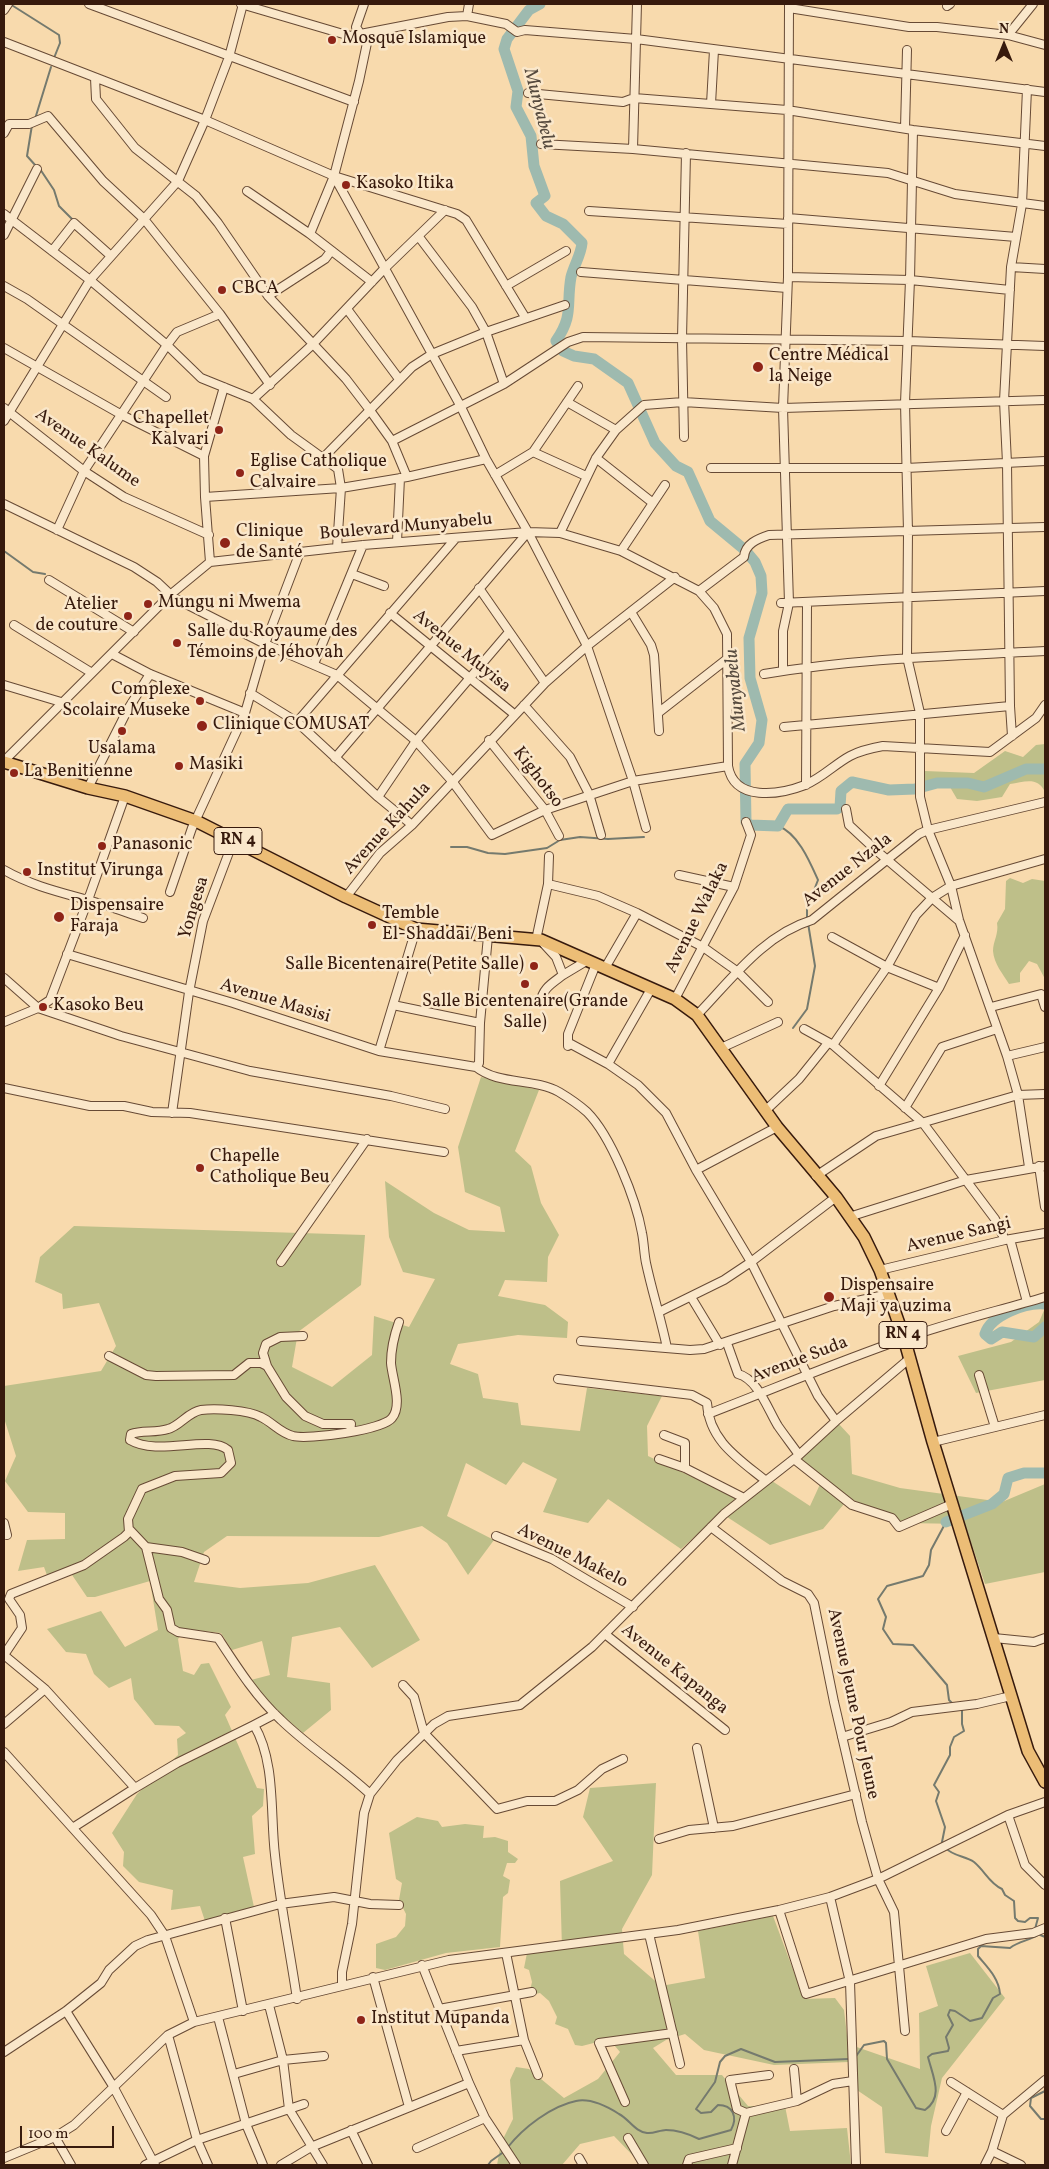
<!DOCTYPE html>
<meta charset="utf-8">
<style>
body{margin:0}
#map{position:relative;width:1049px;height:2169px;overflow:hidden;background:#f8daad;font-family:Vollkorn,serif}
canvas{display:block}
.frame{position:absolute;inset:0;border:5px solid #371a0d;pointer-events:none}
.north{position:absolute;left:979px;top:20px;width:50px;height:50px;-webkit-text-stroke:4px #fae7ca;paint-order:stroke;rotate:0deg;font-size:14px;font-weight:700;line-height:20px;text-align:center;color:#371a0d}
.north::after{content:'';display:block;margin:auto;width:18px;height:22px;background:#371a0d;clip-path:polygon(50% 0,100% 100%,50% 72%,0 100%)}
.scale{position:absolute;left:20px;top:2126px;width:94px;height:22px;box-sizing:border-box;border:2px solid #371a0d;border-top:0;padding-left:6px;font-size:15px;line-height:18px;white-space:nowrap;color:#371a0d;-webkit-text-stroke:4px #fae7ca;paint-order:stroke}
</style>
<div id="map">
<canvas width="1049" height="2169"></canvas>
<div class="frame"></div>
<div class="north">N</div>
<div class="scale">100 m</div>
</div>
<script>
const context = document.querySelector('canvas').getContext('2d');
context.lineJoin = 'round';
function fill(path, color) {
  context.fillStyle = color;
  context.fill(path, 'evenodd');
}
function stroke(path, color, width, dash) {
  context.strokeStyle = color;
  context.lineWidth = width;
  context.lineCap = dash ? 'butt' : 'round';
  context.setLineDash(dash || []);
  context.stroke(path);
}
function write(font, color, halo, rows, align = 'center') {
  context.font = font + ' Vollkorn,serif';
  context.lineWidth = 5;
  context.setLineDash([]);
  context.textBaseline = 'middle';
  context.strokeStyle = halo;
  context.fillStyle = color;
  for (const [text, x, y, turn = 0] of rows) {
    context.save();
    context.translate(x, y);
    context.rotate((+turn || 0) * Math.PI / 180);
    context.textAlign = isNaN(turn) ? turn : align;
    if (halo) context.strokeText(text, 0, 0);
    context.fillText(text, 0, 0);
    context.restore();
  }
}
fill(new Path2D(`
 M1045,744V792C1038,776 1024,782 1010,784L1002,797L977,801L957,799L950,787L934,786L923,780L925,771L974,773L1005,751L1023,757L1036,745Z
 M1010,878L1023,883L1032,879L1045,881V979L1037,964L1029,961L1020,973V982L1009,984C1003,974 994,964 993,951C993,941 999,934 997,923L1005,909L1006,881Z
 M481,1077L539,1090L515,1151L531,1166L541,1203L559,1235L548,1257L547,1282L505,1280L498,1296L545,1305L568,1322L567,1338L518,1335L458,1344L450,1364L478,1374L483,1398L518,1403L521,1425L580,1431L587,1388L662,1396L647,1426L648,1456L745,1502L772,1481L810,1506L822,1480L799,1460L838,1423L850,1436L852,1474L900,1488L1002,1502L1045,1484V1572L985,1584L965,1524L903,1523L849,1498L823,1529L770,1545L721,1513L681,1549L608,1499L588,1523L543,1512L557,1479L523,1462L506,1485L466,1463L447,1516L494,1540L468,1575L447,1543L422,1526L379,1537L227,1536L204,1552L194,1582L240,1588L308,1583L375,1565L420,1640L372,1668L340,1627L292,1637L287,1677L330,1683L331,1710L303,1733L278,1712L251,1680L270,1675L262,1641L232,1650L221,1633L186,1629L178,1639L183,1671L194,1675L201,1664L209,1663L231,1707L225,1715L257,1788L264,1789L263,1806L252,1816L255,1854L243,1857L254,1907L205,1921L200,1906L171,1910L173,1890L139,1882L123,1866L124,1852L112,1833L137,1794L178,1755L177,1739L186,1733L179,1726L155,1725L134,1699L131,1678L109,1688L94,1674L86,1654L66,1652L47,1629L101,1611L125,1647L158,1630L150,1581L95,1597H87L68,1569L48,1578L44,1567L18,1571L27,1540L65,1539V1513L28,1512L5,1481L16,1456L4,1418V1386L101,1371L116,1346L99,1303L63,1309L62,1294L35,1282L40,1257L74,1226L365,1235L361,1285L298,1332L292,1367L332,1387L372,1355L374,1316L409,1327L435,1279L403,1272L389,1237L385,1181L434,1213L469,1230L505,1232L500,1207L465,1192L458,1147Z
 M1045,1308V1380L976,1393L958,1356L1011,1342L1039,1322Z
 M656,1783L652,1875L622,1929L624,1954L661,1986L705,1978L698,1931L773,1916L804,1999L835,1998L844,2010L848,2044L920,2069L919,2013L938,2006L926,1966L970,1953L1005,1998L942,2078L931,2126L928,2157L885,2153L882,2107L851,2086L849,2062L774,2065L704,2050L685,2034L666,2040L653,2048L676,2075H722L748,2106H785L790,2131L847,2128L851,2165H642L614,2136L580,2144L562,2165H497L501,2143L513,2119L510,2080L516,2067L529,2069L564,2098L598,2079L620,2052L609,2039L582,2046L575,2045L568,2029L555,2024L557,2017L549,2001L540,1993L529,1995L532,1982L529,1970L524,1968L527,1953L562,1948L560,1881L613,1861L583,1817L590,1788Z
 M417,1817L438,1821L442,1827L465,1824L484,1826L483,1838L495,1837L508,1841V1852L518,1859L515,1863H507L503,1876L510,1880L508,1893L503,1897L500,1947L446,1953L385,1970L376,1968V1944L396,1937L405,1926L406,1914L399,1900L402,1883L396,1879L389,1833Z`), '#bebf89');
stroke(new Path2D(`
 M10,4L59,35L60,43L54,58
 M35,119L51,67
 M32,125L27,156L36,166
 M40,169L54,190L59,206L73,220
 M4,551L33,572L45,574
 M778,826C798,833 810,862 818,880L807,908V919
 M451,847H467L488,853L505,854L547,848L560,840L580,837L608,839L644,837
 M793,1028L807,1009L815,966L808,923
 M946,1522L931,1550L929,1565L923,1576L887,1586L878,1599L886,1617L883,1629L893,1644L913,1645L947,1685L949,1700L953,1704
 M944,1844L942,1842L945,1827L936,1801L939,1792L934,1785L950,1755V1747L954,1737L964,1731L962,1724V1708
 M946,1848C952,1856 966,1856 974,1862C985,1871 989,1883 1002,1889L1005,1895L1014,1901L1015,1918L1018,1921L1025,1922L1030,1918H1038L1035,1929
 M1038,1934L1045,1937
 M854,2059L864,2045L884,2041L886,2043L887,2059L916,2108L925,2110C944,2097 933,2077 928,2057L932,2054L948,2051L949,2048L946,2037L953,2025L948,2015L950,2010L955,2011L970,2021L982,2018L993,1998L1000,1994C999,1978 987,1967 978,1956V1949L981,1946L1010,1948C1019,1941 1028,1941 1038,1935
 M1045,2091L1031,2098L1030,2106L1041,2119H1045
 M508,2147C523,2128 551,2106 576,2101C590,2098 608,2107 619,2114C629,2119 635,2132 647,2133C653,2134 660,2130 666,2130C677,2130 689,2134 699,2139L731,2130C738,2117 733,2105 718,2105L711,2112L701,2113L696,2109L715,2082L720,2062L725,2056L741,2049L775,2062L849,2059
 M488,2165L491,2161L505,2151`), '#757a6e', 2);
stroke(new Path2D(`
 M540,4L529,10L507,39L504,49L518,91L516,107L531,136L534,166L545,196L536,203L546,216L563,224L582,243C581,255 574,265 571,277C566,305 574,315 556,341L563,351L574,356L594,359L628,383L655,443L676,466L688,472L710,521L745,550L755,562L761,576L762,593L749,638L750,678L762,720L759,743L745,764L746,822L750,825L778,826L788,809H837L840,807L841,791L852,782L889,790L915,789L937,783H968L984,787L1026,769H1045
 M1045,1304C1026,1302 991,1315 985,1334L991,1339L1002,1332L1034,1337L1045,1327
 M946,1522L992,1504L1004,1494L1008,1478L1024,1473H1045`), '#9ebaaf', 11);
const minor = new Path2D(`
 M89,4L354,102
 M241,4L350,36L448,17L467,16L506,24L517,32L525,30L636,39L1045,92
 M947,6L950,4
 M789,8L909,27H937L1008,35L1045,45
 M4,10L8,4
 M467,16L469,4
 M1008,35L1033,4
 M4,42L205,120L334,176L457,214L466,220L525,317
 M95,78L96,99L135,148L196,196L218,223L268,296L346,379L369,409L392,441L407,477
 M528,93L623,102L634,98L787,110L913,130L1045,146
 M711,104L714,50
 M905,128L907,50
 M913,130L910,280L905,403L908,532L907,657L920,713V797L928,830L951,886L959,920L1007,1056L1018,1095L1029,1167
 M4,133L9,124H29L48,116L103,181L144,219L220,314L270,385
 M541,144L633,149L888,173L955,194L1045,206
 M633,149L637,4
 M334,176L460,405L486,459L528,532L587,646L633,781L646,828
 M247,191L310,234L372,282
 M589,211L788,224
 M4,214L90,280L167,345L201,378L253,399L291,435L338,469L341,488L337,548
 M788,218L1016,237
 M310,234L334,176L359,81L367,43L356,27L364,4
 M4,235L37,169
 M419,237L472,307L486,332L504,384
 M52,251L74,223L111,256
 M1011,267L1045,269
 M581,272L787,288
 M788,277L910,280L1010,290
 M4,286L27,299L166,397
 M506,286L566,251
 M268,296L325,259L331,251
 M347,309L399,379
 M4,348L122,415L204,456
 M253,399L312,345L384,269L445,210
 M567,402L616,430
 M4,408L84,471L124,497L209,535
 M4,421L90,280L178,181L205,120L229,57L243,4
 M684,437L682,339L686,153
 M392,441L504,384L568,342L583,337L908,341L1045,346
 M533,452L586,476
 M323,458L412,367L432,354L486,332L565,305
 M596,458L653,503
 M711,468H906L1045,461
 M495,475L533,452L578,386
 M205,497L341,488L407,477L486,459
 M4,504L134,567L157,582L174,598L265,644L337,675L416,741L452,781L492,835L545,810L633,781L728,766
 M57,530L84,471L167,345L177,332L220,314
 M560,533L596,458L616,430L644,405L683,402L783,408L1045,400
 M397,542L400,478
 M621,551L665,485
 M210,562L205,497L204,456L224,387
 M352,574L384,586
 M49,580L134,632
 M479,588L545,683
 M699,591L744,557C745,544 757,539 769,535L1045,527
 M781,603L1045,591
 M631,612L651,645L654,655L659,731
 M390,613L514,714
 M14,625L92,673
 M112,654L150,674L245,713
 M314,664L363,545
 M783,671V631L789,603L783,408L788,277L789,4
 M764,674C857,658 951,656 1045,651
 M4,685L61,702
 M250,693L297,722L378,797L412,825
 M524,705L570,757L589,794L601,835
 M658,713L727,659
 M297,722L456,538
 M784,727L1010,706
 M1012,736L1010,706L1007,463L1004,401L1011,267L1022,204L1027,89
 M489,740L545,810L559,836
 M335,758L528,532
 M4,761L170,595L210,562L363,545L528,532L560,533L621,551L699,591L714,608L727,634L728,766C734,802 779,795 805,785C822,778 835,764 850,756C861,750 872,748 883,746L990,752L1036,718L1045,705
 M806,785L807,603
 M88,788L128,709L150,674
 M378,797L416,741L509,632
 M846,809L849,825L878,852L958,920
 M4,870C30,885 59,892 88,900C106,905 125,912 143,918
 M679,875L734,887
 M548,884L598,896L637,913L703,947L738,972L768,1002
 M170,892L192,828L245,713L265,644L300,552
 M346,897L380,853L412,825L545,683L587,646L675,577
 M832,937L887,967L939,988
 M536,940L548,884L549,856
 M67,954L233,1003L379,1051L476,1067C498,1085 534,1078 559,1092C569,1098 578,1104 587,1112C611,1136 636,1199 642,1233C644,1243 644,1253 646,1263C652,1291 661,1319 667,1348
 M596,964L568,1034V1046L569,1043L608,1064L638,1085L666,1113L696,1170L751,1262L818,1396L836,1421
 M605,968L637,913
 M563,975L588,960
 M4,978L38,1008L121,1036L250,1071L391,1096L445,1109
 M675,999L734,887L751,835L746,822
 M540,1003C543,988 551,984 563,975L556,957L544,944
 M393,1005L480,1023
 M991,1007L1041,994L1045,1007
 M697,1015C731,980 763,935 812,920L919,834L928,830L1045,802
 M4,1022L38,1008L50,1000L88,900L125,796
 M804,1029L833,1045L923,1123L995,1219L1005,1240
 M833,1045L887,967L916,915L932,898L951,886L1045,859
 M721,1048L778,1022
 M379,1051L416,929
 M1007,1056L1045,1047
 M608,1064L651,989
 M476,1067L479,1063L480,1023L488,936
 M879,1086L939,988L965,935
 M4,1088L90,1106H124L152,1112L190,1113L444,1152
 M905,1108L942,1047L997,1029
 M765,1111L799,1079L828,1043
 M172,1113L189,992L203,921L234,839
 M1039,1166L1045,1207
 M696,1170L777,1127
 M816,1176L876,1136L1018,1095L1045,1094
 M849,1217L966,1180L1045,1166
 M1010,1239L1027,1302
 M281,1262L367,1139
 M880,1270L1005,1240L1045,1233
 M691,1297L720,1345
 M659,1312L724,1280L751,1262L836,1197
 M581,1341L690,1350L704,1349L834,1306L889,1294
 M727,1343L738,1374C758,1379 768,1410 778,1426C785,1436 792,1445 799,1455
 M109,1356L146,1375L156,1376L234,1375L249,1363H261L267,1366L286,1397L305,1416L323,1424H351L350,1432
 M267,1366L263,1353L266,1344L280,1337L303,1336
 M979,1375L995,1427
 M558,1379L692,1395L707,1403C709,1441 739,1459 766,1481
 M708,1414C773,1389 837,1362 903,1339C950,1322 998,1311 1045,1297
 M664,1435L685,1443V1468
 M933,1442L1045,1415
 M659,1459L685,1468L744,1498
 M794,1459L852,1505L892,1518L899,1527L952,1504
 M4,1523L7,1535
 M711,1527L782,1581L808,1594L814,1603L834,1702L862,1822L878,1879L894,1912L905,2031
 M129,1529L146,1547L159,1599L167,1610L171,1628L178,1632L218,1638C237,1667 256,1697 281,1720C309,1747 342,1768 370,1794
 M496,1536L552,1559L633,1607
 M146,1547L182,1552L205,1560
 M605,1634L725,1730
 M994,1638L1034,1642L1045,1638
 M4,1655L22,1628L20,1615L9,1599L11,1594L84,1565L124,1537L129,1532L128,1519L142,1489L175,1476L221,1473L231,1463L228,1450C208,1434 159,1457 130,1440L131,1434C142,1430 156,1433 168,1429C180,1426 188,1412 201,1410C215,1408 248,1410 261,1417C272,1422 280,1433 293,1436C308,1440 383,1430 392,1418C403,1405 392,1378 391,1363C391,1348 394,1336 399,1322
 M4,1655L45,1689L135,1788L177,1763L254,1725
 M403,1685L414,1697L424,1733L497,1809L527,1801H555L578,1790L602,1769L623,1759
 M275,1714L254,1725C276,1762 270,1814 275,1855C280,1903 290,1951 297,1999
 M4,1724L45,1689
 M842,1737L891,1722L912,1712L977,1704L1011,1696
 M697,1748L714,1828
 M4,1752L151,1915L165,1936L194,2022
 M1008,1815L1025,1865L1045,1885
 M74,1827L135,1788
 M659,1839L689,1830L733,1826L856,1794
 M830,1897L850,1982L856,2165
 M779,1910L806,1994L986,1939L1033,1933L1045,1928
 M225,1918L243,2011
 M649,1934L680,2064
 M506,1953L524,2040L538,2075
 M422,1965L469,2083L485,2118L516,2165
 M373,1977L409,2107
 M342,1986V1972L352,1924L364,1813L370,1794L397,1760L434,1724L448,1716L520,1705L592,1647L724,1514L799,1455L836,1421L909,1359
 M269,2005L283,2060L289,2109L323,2165
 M439,2009L532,1992
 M66,2011L113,2086L155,2165
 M218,2017L246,2124L263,2165
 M168,2035L197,2140L208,2165
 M456,2051L524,2040
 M4,2052L66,2011L101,1983L109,1970L135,1946L148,1940L280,1904L334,1897L370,1904L399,1905
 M794,2069L797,2101
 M234,2074L283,2060L324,2056
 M951,2082L1003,2115
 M625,2102L599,2043L673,2033
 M746,2113L737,2109L730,2080L769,2075
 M351,2130L368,2165
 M946,2131L967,2092
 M55,2137L71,2165
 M628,2138L644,2165
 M417,2148L485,2118
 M992,2151L1021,2165
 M4,2158L55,2137L74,2125L168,2035L194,2022L449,1960L678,1930L779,1910L830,1897L878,1879L1008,1815L1045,1802
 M579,2158L583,2165
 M145,2165L197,2140L304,2104
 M281,2165L311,2147L469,2083
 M687,2165L689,2159L737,2148
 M732,2165L746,2113L797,2101L833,2084L853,2081
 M985,2165L992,2151L1003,2115L1045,2080`);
const highway = new Path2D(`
 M4,762L88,788L125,796L196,821L346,897L416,929L541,940L675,999L697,1015L777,1127L836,1197L864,1237L880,1270L904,1338L933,1442L1028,1751L1045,1782`);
stroke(minor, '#674a35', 10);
stroke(highway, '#371a0d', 14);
stroke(minor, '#fae7ca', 8);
stroke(highway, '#ecbd76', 11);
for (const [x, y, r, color] of [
 [332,40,5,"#8f2418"],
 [346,185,5,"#8f2418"],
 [222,290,5,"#8f2418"],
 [758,367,6,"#8f2418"],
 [219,430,5,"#8f2418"],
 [240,473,5,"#8f2418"],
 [225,543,6,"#8f2418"],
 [148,604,5,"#8f2418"],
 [128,616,5,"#8f2418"],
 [177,643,5,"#8f2418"],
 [200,701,5,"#8f2418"],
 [202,726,6,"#8f2418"],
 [122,731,5,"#8f2418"],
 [179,766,5,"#8f2418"],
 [14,773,5,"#8f2418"],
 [102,846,5,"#8f2418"],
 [27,872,5,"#8f2418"],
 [59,917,6,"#8f2418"],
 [372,925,5,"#8f2418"],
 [534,966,5,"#8f2418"],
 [525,984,5,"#8f2418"],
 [43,1007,5,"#8f2418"],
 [200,1168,5,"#8f2418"],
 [829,1297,6,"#8f2418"],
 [361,2020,5,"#8f2418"]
]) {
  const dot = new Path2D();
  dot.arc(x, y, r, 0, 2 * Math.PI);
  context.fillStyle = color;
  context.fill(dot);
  stroke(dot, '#fae7ca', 2);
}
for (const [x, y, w] of [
 [238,841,48],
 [903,1335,48]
]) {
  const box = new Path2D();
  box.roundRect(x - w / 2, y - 13.5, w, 27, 4);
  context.fillStyle = '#fae7ca';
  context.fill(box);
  stroke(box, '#371a0d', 1);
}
write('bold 16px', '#371a0d', null, [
 ["RN 4",238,841],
 ["RN 4",903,1335]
]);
write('18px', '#371a0d', '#fae7ca', [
 ["Mosque Islamique",342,40],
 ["Kasoko Itika",356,185],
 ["CBCA",232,290],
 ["Centre Médical",769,357],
 ["la Neige",769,378],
 ["Chapellet",209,420,"right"],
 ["Kalvari",209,441,"right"],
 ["Eglise Catholique",250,463],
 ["Calvaire",250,484],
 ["Clinique",236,533],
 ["de Santé",236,554],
 ["Mungu ni Mwema",158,604],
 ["Atelier",118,606,"right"],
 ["de couture",118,627,"right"],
 ["Salle du Royaume des",187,633],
 ["Témoins de Jéhovah",187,654],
 ["Complexe",190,691,"right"],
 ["Scolaire Museke",190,712,"right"],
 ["Clinique COMUSAT",213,726],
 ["Usalama",122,750,"center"],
 ["Masiki",189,766],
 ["La Benitienne",24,773],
 ["Panasonic",112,846],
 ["Institut Virunga",37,872],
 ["Dispensaire",70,907],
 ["Faraja",70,928],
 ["Temble",382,915],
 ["El-Shaddai/Beni",382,936],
 ["Salle Bicentenaire(Petite Salle)",524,966,"right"],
 ["Salle Bicentenaire(Grande",525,1003,"center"],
 ["Salle)",525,1024,"center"],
 ["Kasoko Beu",53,1007],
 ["Chapelle",210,1158],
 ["Catholique Beu",210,1179],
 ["Dispensaire",840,1287],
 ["Maji ya uzima",840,1308],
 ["Institut Mupanda",371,2020]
], 'left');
write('18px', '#371a0d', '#fae7ca', [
 ["Avenue Kalume",87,449,35],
 ["Boulevard Munyabelu",406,528,-5],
 ["Avenue Muyisa",461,652,39],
 ["Kighotso",537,778,53],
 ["Avenue Kahula",388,829,-47],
 ["Avenue Nzala",848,871,-38],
 ["Yongesa",195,908,-73],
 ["Avenue Walaka",698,918,-64],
 ["Avenue Masisi",275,1002,17],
 ["Avenue Sangi",959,1236,-13],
 ["Avenue Suda",800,1361,-21],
 ["Avenue Makelo",572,1557,27],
 ["Avenue Kapanga",674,1670,39],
 ["Avenue Jeune Pour Jeune",852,1704,78]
]);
write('italic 19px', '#564a3e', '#fae7ca', [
 ["Munyabelu",538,109,76],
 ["Munyabelu",737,690,-96]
]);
</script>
